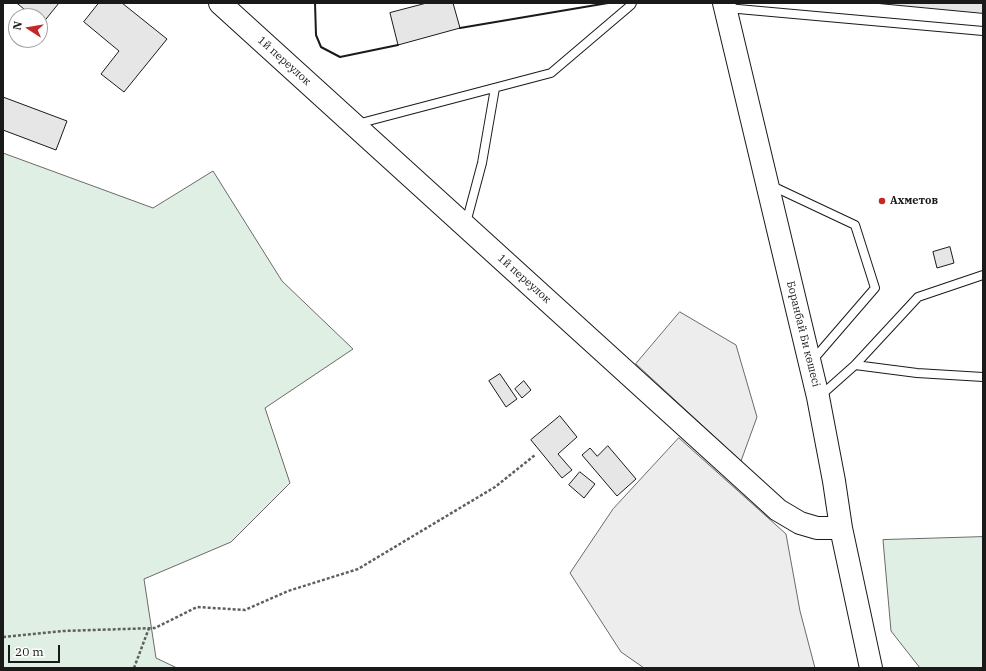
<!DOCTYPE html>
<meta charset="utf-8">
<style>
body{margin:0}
#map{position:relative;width:986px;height:671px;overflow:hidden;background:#fff;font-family:"IBM Plex Serif",serif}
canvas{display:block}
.frame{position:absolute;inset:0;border:4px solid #1a1a1a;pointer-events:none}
.north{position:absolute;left:8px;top:8px;width:40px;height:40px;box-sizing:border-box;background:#fff;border:1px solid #a3a3a3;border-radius:50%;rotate:282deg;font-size:11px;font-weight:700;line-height:16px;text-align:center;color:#1a1a1a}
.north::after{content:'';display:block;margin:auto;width:14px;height:18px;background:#c62828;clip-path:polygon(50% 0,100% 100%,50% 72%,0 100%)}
.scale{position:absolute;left:8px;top:645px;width:52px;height:18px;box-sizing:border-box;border:2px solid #1a1a1a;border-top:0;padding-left:5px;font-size:12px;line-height:14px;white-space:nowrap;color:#1a1a1a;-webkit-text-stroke:3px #fff;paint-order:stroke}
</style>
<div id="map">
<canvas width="986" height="671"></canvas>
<div class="frame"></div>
<div class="north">N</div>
<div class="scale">20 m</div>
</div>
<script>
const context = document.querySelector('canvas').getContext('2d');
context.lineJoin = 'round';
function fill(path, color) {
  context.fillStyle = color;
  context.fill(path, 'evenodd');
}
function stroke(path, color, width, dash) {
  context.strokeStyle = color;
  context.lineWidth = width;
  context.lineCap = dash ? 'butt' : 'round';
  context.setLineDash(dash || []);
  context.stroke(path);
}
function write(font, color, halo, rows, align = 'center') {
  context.font = font + ' "IBM Plex Serif",serif';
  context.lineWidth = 3;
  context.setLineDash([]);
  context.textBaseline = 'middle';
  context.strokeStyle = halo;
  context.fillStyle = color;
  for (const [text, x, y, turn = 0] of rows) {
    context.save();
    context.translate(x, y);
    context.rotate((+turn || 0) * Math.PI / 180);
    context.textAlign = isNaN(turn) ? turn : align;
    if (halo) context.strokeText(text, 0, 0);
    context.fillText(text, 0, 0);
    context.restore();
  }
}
const green = new Path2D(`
 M3,153L153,208L213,171L282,281L353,349L265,408L290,483L231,542L144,579L156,658L177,668H3Z
 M983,537V668H920L891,631L883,540Z`);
fill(green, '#e0efe3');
stroke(green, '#6a6a6a', 1);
const parking = new Path2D(`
 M680,312L736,345L757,417L741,461L636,364Z
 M679,438L786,534L800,611L815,668H644L621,652L570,573L613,509Z`);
fill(parking, '#ededed');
stroke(parking, '#6a6a6a', 1);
const building = new Path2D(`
 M17,3H59L42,24L40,22V16H33Z
 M99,3H122L167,39L124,92L101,74L119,51L84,22Z
 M427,3H453L460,28L398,45L390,13Z
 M874,3H983V13Z
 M3,97L67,121L56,150L3,130Z
 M950,247L954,263L937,268L933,252Z
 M500,374L517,399L506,407L489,381Z
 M524,381L531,390L522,398L515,389Z
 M560,416L577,437L558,454L572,470L562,478L531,440Z
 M608,446L636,479L617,496L582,455L590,448L597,456Z
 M580,472L595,484L584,498L569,485Z`);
fill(building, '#e6e6e6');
stroke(building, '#1a1a1a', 1);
const lane = new Path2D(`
 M727,8L983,31
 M357,124L551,73L631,5L632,3
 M770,185L855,225L875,288L812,361
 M466,223L482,163L495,88
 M855,365L917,373L983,377
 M819,397L855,365L918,297L983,275`);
const secondary = new Path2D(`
 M220,3L778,510L800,523L817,528H841
 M724,3L818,397L834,481L841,528L871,668`);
stroke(lane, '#1a1a1a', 10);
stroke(secondary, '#1a1a1a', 24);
stroke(new Path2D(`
 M3,637L63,631L155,628L197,607L245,610L288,591L358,569L495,487L535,455
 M134,668L149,628`), '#5f5f5f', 2.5, [3, 2]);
stroke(lane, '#fff', 8);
stroke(secondary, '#fff', 22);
stroke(new Path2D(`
 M315,3L316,35L321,47L340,57L398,45
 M460,28L608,3`), '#1a1a1a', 2);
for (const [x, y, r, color] of [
 [882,201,4,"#c62828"]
]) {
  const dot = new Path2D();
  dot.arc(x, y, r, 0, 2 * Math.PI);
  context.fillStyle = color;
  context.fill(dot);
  stroke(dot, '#fff', 1.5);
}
write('11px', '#1a1a1a', '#fff', [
 ["1й переулок",284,61,42],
 ["1й переулок",524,279,42],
 ["Боранбай Би көшесі",803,334,76]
]);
write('bold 11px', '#1a1a1a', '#fff', [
 ["Ахметов",890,201]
], 'left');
</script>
